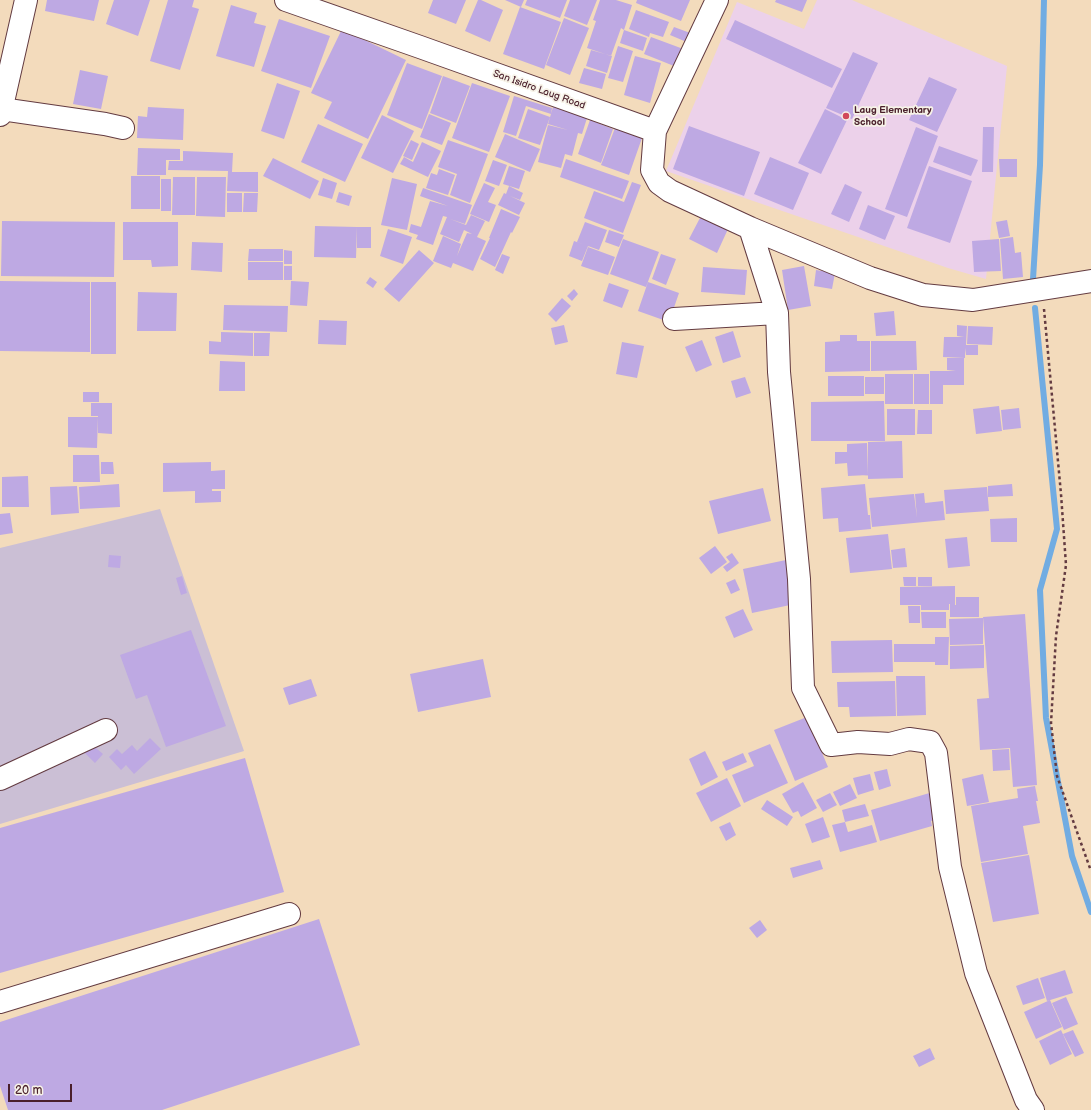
<!DOCTYPE html>
<style>
body{margin:0}
#map{position:relative;width:1091px;height:1110px;overflow:hidden;background:#f3dbbc;font-family:"Balsamiq Sans",sans-serif}
canvas{display:block}
.scale{position:absolute;left:8px;top:1084px;width:64px;height:18px;box-sizing:border-box;border:2px solid #4a1f2b;border-top:0;padding-left:5px;font-size:12px;line-height:14px;white-space:nowrap;color:#4a1f2b;-webkit-text-stroke:3px #f7f3e8;paint-order:stroke}
</style>
<div id="map">
<canvas width="1091" height="1110"></canvas>
<div class="scale">20 m</div>
</div>
<script>
const context = document.querySelector('canvas').getContext('2d');
context.lineJoin = 'round';
function fill(path, color) {
  context.fillStyle = color;
  context.fill(path, 'evenodd');
}
function stroke(path, color, width, dash) {
  context.strokeStyle = color;
  context.lineWidth = width;
  context.lineCap = dash ? 'butt' : 'round';
  context.setLineDash(dash || []);
  context.stroke(path);
}
function write(font, color, halo, rows, align = 'center') {
  context.font = font + ' "Balsamiq Sans",sans-serif';
  context.lineWidth = 3.5;
  context.setLineDash([]);
  context.textBaseline = 'middle';
  context.strokeStyle = halo;
  context.fillStyle = color;
  for (const [text, x, y, turn = 0] of rows) {
    context.save();
    context.translate(x, y);
    context.rotate((+turn || 0) * Math.PI / 180);
    context.textAlign = isNaN(turn) ? turn : align;
    if (halo) context.strokeText(text, 0, 0);
    context.fillText(text, 0, 0);
    context.restore();
  }
}
fill(new Path2D(`
 M817,0H852L1007,66L997,166L986,279L948,268L858,237L666,171L737,2L804,29Z`), '#ecd1ea');
fill(new Path2D(`
 M160,509L244,751L0,824V548Z`), '#cbbfd5');
stroke(new Path2D(`
 M1033,279L1040,165L1044,0
 M1035,308L1057,529L1040,590L1046,718L1072,856L1091,912`), '#71ace2', 6);
fill(new Path2D(`
 M47,0H99L94,21L45,11Z
 M114,0H150L138,36L106,24Z
 M168,0H194L192,7L199,9L180,70L150,61Z
 M433,0H466L456,24L428,13Z
 M478,0H481L503,10L490,42L465,31Z
 M505,0H524L521,7Z
 M527,0H567L560,18L525,5Z
 M570,0H597L587,25L564,16Z
 M600,0H616L632,5L624,30L621,28L611,56L587,48L596,21L593,20Z
 M637,0H690L681,21L636,3Z
 M776,0H807L802,12L775,2Z
 M231,5L257,13L254,23L266,26L254,67L216,56Z
 M520,7L561,22L544,69L503,54Z
 M636,10L669,22L663,37L650,33L649,37L629,29Z
 M564,18L589,28L570,75L546,65Z
 M279,19L330,36L311,88L261,71Z
 M735,20L842,69L832,88L726,39Z
 M674,27L693,34L689,43L670,35Z
 M342,29L406,60L368,139L324,118L332,102L311,93Z
 M624,30L647,38L643,51L620,43Z
 M651,37L686,50L679,68L644,54Z
 M618,46L633,51L623,82L608,78Z
 M591,50L612,56L607,73L586,66Z
 M853,52L878,63L852,119L826,108Z
 M635,56L661,63L650,103L624,95Z
 M407,63L442,76L422,129L387,115Z
 M584,68L606,74L602,89L579,83Z
 M80,70L108,76L101,109L73,104Z
 M443,76L470,86L456,123L430,113Z
 M929,77L957,89L937,132L909,120Z
 M277,83L300,91L284,139L261,131Z
 M472,83L510,96L489,152L452,138Z
 M514,96L552,108L551,114L526,106L516,136L503,132Z
 M148,107L184,109L183,140L137,138L138,116L147,117Z
 M553,107L587,118L582,134L578,133L572,156L565,154L561,168L538,162L548,125L568,130L548,124Z
 M528,109L550,117L540,145L518,138Z
 M825,109L847,120L821,174L798,163Z
 M429,114L451,123L442,145L420,137Z
 M382,115L414,131L393,173L361,158Z
 M590,120L613,129L601,163L578,154Z
 M318,124L363,144L345,182L301,162Z
 M689,126L760,152L744,196L673,169Z
 M916,127L938,136L907,217L885,209Z
 M983,127H994L993,172H982Z
 M615,128L642,138L629,175L601,165Z
 M505,134L540,149L530,172L495,157Z
 M411,140L419,144L412,160L403,156Z
 M448,140L488,154L470,203L450,195L457,174L438,167Z
 M422,142L441,151L428,177L400,164L404,157L413,162Z
 M939,146L978,160L971,176L933,162Z
 M138,148L180,149V160H166V175H137Z
 M183,151L233,153L232,172H258V192L227,191L228,171L168,170L169,161H183Z
 M770,157L809,173L793,210L754,194Z
 M273,158L319,181L310,199L263,176Z
 M566,159L629,181L622,199L560,177Z
 M999,159H1017V177H1000Z
 M493,160L507,165L499,186L485,181Z
 M509,166L525,171L519,189L503,184Z
 M929,166L972,181L950,243L907,228Z
 M439,169L455,175L448,195L426,188L431,173L437,175Z
 M131,176H160V209H131Z
 M173,177H195V215H172Z
 M197,177H226L225,217L196,216Z
 M323,178L337,183L332,199L318,195Z
 M392,178L417,184L407,230L381,225Z
 M161,179H171V211H161Z
 M632,182L641,185L623,233L584,218L594,191L624,202Z
 M484,183L495,188L488,202L496,205L489,222L470,214Z
 M845,184L862,192L849,222L831,214Z
 M509,186L523,193L520,200L510,196L525,203L519,215L498,205L504,193L506,194Z
 M423,188L472,205L465,224L450,219L466,225L471,215L485,221L477,237L486,241L473,271L453,263L451,268L433,261L443,236L461,244L457,256L467,233L472,234L464,230L459,242L440,234L447,217L443,216L433,245L416,239L418,235L409,232L411,224L421,227L430,201L448,206L420,196Z
 M339,192L352,196L349,206L336,202Z
 M227,193H242V212H227Z
 M244,193H258L257,212H243Z
 M868,205L895,216L885,240L859,229Z
 M501,209L520,217L512,233L511,232L495,267L480,259L490,238H489Z
 M701,216L728,229L717,253L689,239Z
 M1007,220L1010,236L999,238L996,222Z
 M2,221L115,222L114,277L1,276Z
 M123,222H178V266L152,267L151,260H123Z
 M585,222L607,230L599,250L577,242Z
 M315,226L357,227L356,258L314,257Z
 M357,227H371V248H357Z
 M388,229L412,237L403,264L380,256Z
 M609,230L624,235L619,247L605,242Z
 M1013,237L1015,253L1021,252L1023,277L1003,279L1000,239Z
 M623,239L659,252L646,287L610,274Z
 M999,239L1001,271L974,272L972,241Z
 M574,241L588,246L582,261L569,256Z
 M192,242L223,243L222,272L191,270Z
 M588,247L615,257L608,275L581,266Z
 M249,249H283V261H248Z
 M284,250L292,251V264H284Z
 M419,250L434,263L399,302L384,289Z
 M502,254L510,257L503,274L495,270Z
 M661,254L676,259L666,285L652,279Z
 M248,262H283V280H248Z
 M284,266H292V280H284Z
 M804,266L811,306L788,310L782,270Z
 M703,267L747,270L745,295L701,292Z
 M816,270L835,273L832,289L814,286Z
 M370,277L377,282L373,288L366,283Z
 M0,281L90,282V352L0,351Z
 M291,281L309,282L307,306L290,305Z
 M91,282H116V354H91Z
 M648,282L679,293L669,322L638,311Z
 M609,283L629,290L622,308L603,301Z
 M574,289L578,294L572,301L567,296Z
 M138,292L177,293L176,331H137Z
 M562,298L571,306L556,322L548,314Z
 M224,305L288,306L287,332L223,330Z
 M894,311L896,335L876,336L874,313Z
 M319,320L347,321L346,345L318,344Z
 M564,325L568,342L555,345L551,328Z
 M957,325L967,326L966,345H978V355H966L965,348V358L943,357L944,337H964L957,336Z
 M968,326L993,327L992,345L967,344Z
 M733,331L741,357L723,363L715,337Z
 M221,332L253,333V356L209,354V341L221,342Z
 M254,333H270L269,356H254Z
 M840,335H857V341H870V371L825,372V342L840,341Z
 M702,340L712,365L696,372L685,347Z
 M871,341H916L917,370L871,371Z
 M622,342L644,346L637,378L616,374Z
 M947,358H964V385H930V371H956L947,370Z
 M220,361L245,362V391H219Z
 M885,374H913V404H885Z
 M914,374H929V404H914Z
 M828,376H864V396H828Z
 M745,377L751,393L736,398L731,381Z
 M865,377H884V394H865Z
 M930,385H943V404H930Z
 M83,392H99V402H83Z
 M884,401L885,441H811V402Z
 M91,403H112V434L98,433V416H91Z
 M999,406L1002,431L976,434L973,409Z
 M1019,408L1021,428L1003,430L1001,410Z
 M887,409H915V435H887Z
 M918,410H932V434H917Z
 M68,417H98L97,448L68,447Z
 M902,441L903,478L868,479V442Z
 M867,443L868,475L848,476L847,463L835,464V452H847V444Z
 M73,455H99L100,482H73Z
 M101,462H113L114,474H101Z
 M211,462V471L225,470V489H212V491H221V502L195,503V491L163,492V463Z
 M28,476L29,507H2V477Z
 M119,484L120,507L80,509L79,487Z
 M865,484L868,515H870L871,529L839,532L838,518L823,519L821,488Z
 M1012,484L1013,496L988,497V486Z
 M77,486L79,513L51,515L50,487Z
 M987,487L989,511L946,514L944,490Z
 M763,488L771,521L718,534L709,501Z
 M924,493L925,503L943,501L945,520L872,527L869,498L914,494L917,518L915,494Z
 M10,513L13,533L0,535V514Z
 M1017,518V542H991L990,519Z
 M888,534L892,569L850,573L846,538Z
 M967,537L970,566L948,568L945,539Z
 M715,546L727,562L711,574L699,558Z
 M905,548L907,567L893,568L891,550Z
 M732,553L739,563L727,572L723,567L730,562L726,557Z
 M109,555L121,556L120,568L108,567Z
 M786,560L795,604L752,613L743,569Z
 M182,576L187,593L181,595L176,578Z
 M903,577H916V586H904Z
 M918,577H932V586H918Z
 M735,579L740,590L731,594L726,583Z
 M955,586V605H956V597H979V617H950V604H949V610H921V605H900V587Z
 M908,606H920V623H909Z
 M743,609L753,630L734,638L725,617Z
 M921,612H946V628H922Z
 M1025,614L1037,785L1013,787L1010,748L980,750L977,699L989,698L983,617Z
 M983,618V644L950,645L949,619Z
 M191,630L226,726L166,747L147,695L136,699L120,655Z
 M935,637H949L948,665H935V662H894V644H935Z
 M892,640L893,672L832,673L831,641Z
 M984,645V668L950,669V646Z
 M483,659L491,697L418,712L410,674Z
 M896,676H925L926,715L897,716Z
 M311,679L317,696L289,705L283,688Z
 M895,681L896,716L850,717L849,707H838L837,682Z
 M807,717L828,767L795,781L774,730Z
 M150,738L161,749L134,774L126,765L121,770L109,757L117,749L122,754L132,745L137,751Z
 M90,743L103,754L95,763L83,751Z
 M770,744L788,783L744,803L732,775L754,766L748,753Z
 M1009,749L1010,770L993,771L992,750Z
 M705,751L718,777L701,786L689,759Z
 M743,753L747,762L726,771L722,762Z
 M245,758L284,892L0,973V828Z
 M887,769L891,786L879,790L874,772Z
 M870,774L874,790L858,795L853,778Z
 M983,774L989,802L967,806L962,779Z
 M727,778L741,806L711,822L696,793Z
 M803,782L817,808L801,817L798,811L793,813L782,794Z
 M850,784L857,798L840,806L833,792Z
 M1035,786L1038,801H1036L1040,823L1023,826L1028,854L981,862L971,806L1018,798L1017,789Z
 M933,792L940,818L931,821L932,826L880,841L871,810Z
 M830,793L837,805L823,812L816,800Z
 M767,800L793,817L787,826L761,809Z
 M865,804L869,816L845,822L842,810Z
 M823,817L830,837L812,843L805,824Z
 M730,822L736,835L726,841L719,827Z
 M845,822L848,832L872,825L877,842L840,852L832,825Z
 M1029,855L1039,914L993,922L981,863Z
 M820,860L823,869L793,878L790,868Z
 M319,919L360,1045L162,1110H8L0,1086V1022Z
 M760,920L767,930L757,938L749,928Z
 M1065,970L1073,993L1047,1001L1040,978Z
 M1038,978L1045,998L1023,1005L1016,986Z
 M1066,997L1078,1024L1064,1030L1052,1003Z
 M1050,1000L1062,1027L1036,1039L1024,1012Z
 M1061,1030L1072,1054L1050,1065L1039,1041Z
 M1073,1030L1084,1053L1075,1057L1063,1034Z
 M930,1048L935,1059L919,1067L913,1056Z`), '#bea9e3');
const minor = new Path2D(`
 M286,0L420,47L655,131
 M717,0L655,131L652,170L659,183L670,191L750,228L870,278L923,295L973,300L1091,281
 M1,109L105,124L123,128
 M750,228L777,313L779,372L799,579L803,688L831,745L858,742L890,744L909,739L930,742L936,753L950,867L976,973L1026,1100L1033,1110
 M674,319L777,313
 M0,779L106,730
 M0,1002L289,914`);
const major = new Path2D(`
 M0,115L26,0`);
stroke(minor, '#633b41', 24);
stroke(major, '#633b41', 24);
stroke(new Path2D(`
 M1044,309L1061,494L1066,565L1056,636L1051,723L1057,776L1091,871`), '#633b41', 2.5, [3, 3]);
stroke(minor, '#fff', 22);
stroke(major, '#fff', 22);
for (const [x, y, r, color] of [
 [846,116,4,"#d1495b"]
]) {
  const dot = new Path2D();
  dot.arc(x, y, r, 0, 2 * Math.PI);
  context.fillStyle = color;
  context.fill(dot);
  stroke(dot, '#f7f3e8', 1.5);
}
write('10px', '#4a1f2b', '#f7f3e8', [
 ["San Isidro Laug Road",539,90,20]
]);
write('bold 10px', '#4a1f2b', '#f7f3e8', [
 ["Laug Elementary",854,110],
 ["School",854,122]
], 'left');
</script>
